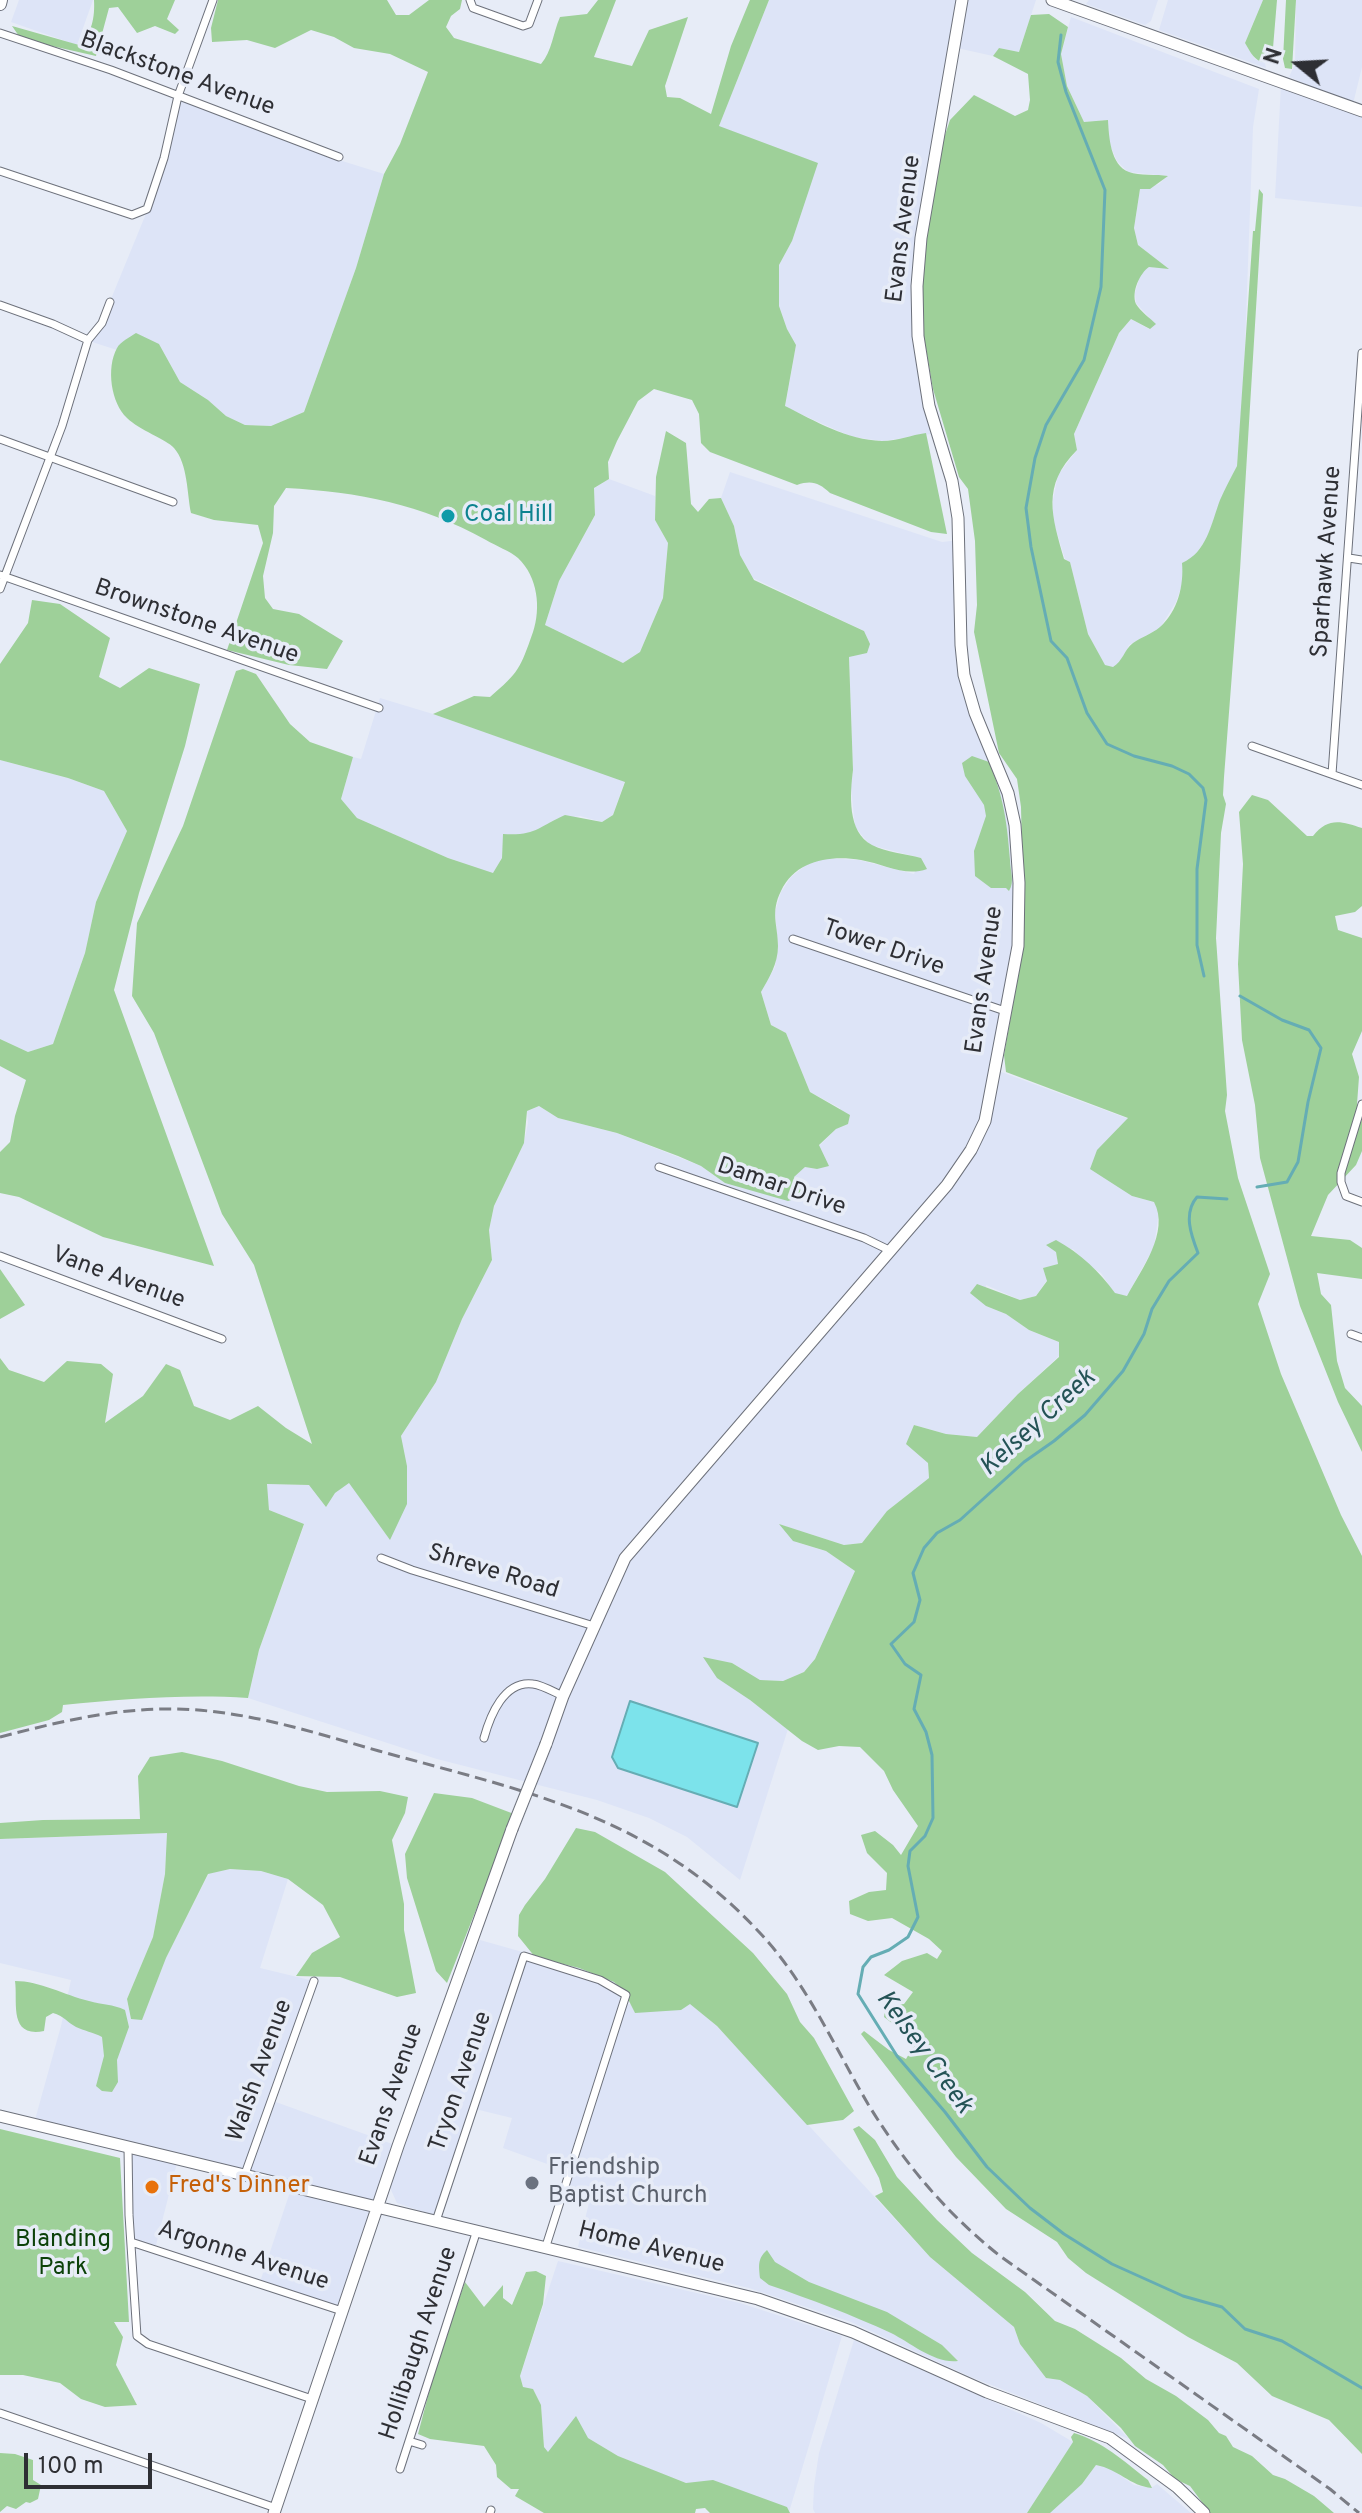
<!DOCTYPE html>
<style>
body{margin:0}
#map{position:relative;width:1362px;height:2513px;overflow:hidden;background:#e7ecf7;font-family:Overpass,sans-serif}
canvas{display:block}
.north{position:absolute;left:1258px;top:24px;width:80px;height:80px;-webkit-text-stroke:6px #e7ecf7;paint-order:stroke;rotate:288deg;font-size:22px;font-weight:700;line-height:32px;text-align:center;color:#2e2f34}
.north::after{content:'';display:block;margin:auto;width:28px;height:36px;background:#2e2f34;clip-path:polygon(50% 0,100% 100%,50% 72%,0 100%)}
.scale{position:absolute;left:24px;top:2453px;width:128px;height:36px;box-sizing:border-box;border:4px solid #2e2f34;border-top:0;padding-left:10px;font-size:24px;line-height:28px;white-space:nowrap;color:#2e2f34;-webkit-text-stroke:6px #e7ecf7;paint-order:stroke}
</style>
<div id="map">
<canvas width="1362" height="2513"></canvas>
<div class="north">N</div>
<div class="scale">100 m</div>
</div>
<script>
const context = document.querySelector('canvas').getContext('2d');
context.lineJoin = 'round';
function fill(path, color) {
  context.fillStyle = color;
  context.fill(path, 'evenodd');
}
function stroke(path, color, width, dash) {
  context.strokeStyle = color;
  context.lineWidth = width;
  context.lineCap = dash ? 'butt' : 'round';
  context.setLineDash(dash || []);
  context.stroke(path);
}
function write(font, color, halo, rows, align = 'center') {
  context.font = font + ' Overpass,sans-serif';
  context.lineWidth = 7;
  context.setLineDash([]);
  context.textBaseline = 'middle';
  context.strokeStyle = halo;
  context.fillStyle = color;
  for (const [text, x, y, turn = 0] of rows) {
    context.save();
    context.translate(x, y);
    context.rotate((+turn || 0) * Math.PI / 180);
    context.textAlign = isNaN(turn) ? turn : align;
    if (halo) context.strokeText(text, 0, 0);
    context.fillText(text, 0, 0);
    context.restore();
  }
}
fill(new Path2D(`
 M19,0H93L77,45L11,22Z
 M769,0H960L917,286L938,433L883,441L852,437L785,407L796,345L787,329L779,306V265L792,241L719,126Z
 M965,0H1036L1019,52L999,48L993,56L957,48Z
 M1089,0H1158L1151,21L1145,25L1086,4Z
 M1168,0H1263L1245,43L1255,59L1265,63L1266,68L1159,30Z
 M1296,0H1362V67L1353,104L1289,77L1295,64Z
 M1071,17L1259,89L1253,127L1244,373L1237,466L1221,499L1207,539L1183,570L1185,576L1176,602L1160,628L1129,645L1121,662L1113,667L1104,665L1088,634L1070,562L1065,559L1053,520V500L1058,475L1077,450L1074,434L1119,333L1131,319L1149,329L1155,324L1136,303L1135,293L1141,272L1149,267L1166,268L1138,245L1134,228L1140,189L1159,184L1167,176L1128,172L1117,161L1109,143L1108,120L1084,122L1067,86L1061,54Z
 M1281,85L1362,114V207L1275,198Z
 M180,98L339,160L384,174L356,268L304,412L271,426L245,425L226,416L208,400L180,382L159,344L117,347V350L89,341L111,299L159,182L175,128Z
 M730,472L942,542L960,540L962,660L1008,793L1020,918L996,1070L1129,1119L1118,1128L1132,1196L1154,1202L1159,1211L1154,1247L1127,1296L1115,1294L1101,1273L1085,1263L1073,1249L1056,1252L1058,1264L1036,1296L1020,1300L986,1285V1306L1006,1314L1029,1330L1059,1342V1356L1018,1394L977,1437L946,1434L914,1425L928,1463L929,1478L887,1511L862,1543L844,1545L781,1525L796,1542L826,1551L855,1571L815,1659L804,1672L783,1681L760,1680L732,1663L750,1700L788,1729L740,1880L687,1837L649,1818L597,1800L437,1759L248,1698L259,1650L304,1525L269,1510L266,1484L309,1485L335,1493L349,1482L390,1539L407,1466L401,1436L436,1382L462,1319L492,1260L489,1230L494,1206L524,1143L528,1123L527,1111L539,1106L558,1118L617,1133L701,1166L725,1183L798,1188L793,1177L805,1167L817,1169L822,1156L819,1146L836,1129L840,1108L810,1092L786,1033L771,1025L761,992L775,967L778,946L775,912L781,892L791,877L806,865L822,858L859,860L914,874L921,858L870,845L855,827L851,787L853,770L849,657L864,631L753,578L740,555L734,526L721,498Z
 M609,479L655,496V520L668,543L663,598L640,652L623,663L545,625L559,581L595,515L594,488Z
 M380,698L433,714L625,781L613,815L602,822L580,816L552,821L543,829L524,836L504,835L502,858L493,874L448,858L357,818L341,799L353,757L361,759Z
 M0,760L68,778L104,791L127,831L96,902L85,953L53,1044L28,1052L0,1039Z
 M167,1833L165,1874L153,1937L127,1999L131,2019H142L166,1958L209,1873L230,1869L261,1871L288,1879L260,1968L314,1981L273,2101L398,2146L342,2311L260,2282L292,2186L178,2159L155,2249L131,2242L127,2147L33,2127L61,2026L71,1980L0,1963V1839Z
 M480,1940L579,1968L614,1982L622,1991L618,2006L631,2004L635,2013L690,2003L717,2026L930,2257L1014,2327L1020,2344L1046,2378L1060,2380L1087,2396L1129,2439L971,2377L851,2322L749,2288L578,2247L589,2203L566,2199L561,2169L503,2148L512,2118L471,2108L436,2216L397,2203L391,2190L390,2178Z
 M558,2261L740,2303L842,2336L789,2512L787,2507L686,2483L661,2474L618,2456L588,2438L548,2452L544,2447L541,2405L523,2387L520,2376Z
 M854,2340L1041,2423L1073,2442L1027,2513H815L813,2509L814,2486L819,2453Z
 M1096,2465L1111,2469L1134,2485L1151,2488L1157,2484L1191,2513H1043L1082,2484Z`), '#dde4f7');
fill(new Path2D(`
 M94,0H175L167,19L179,30L175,34L155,26L137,33L118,7L109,8L96,56L21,39L12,26L79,45C92,34 95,17 94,0Z
 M218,0H387L396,15H409L429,0H462L460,9L451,16L446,27L454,38L541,64C552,51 553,33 560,17L587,14L598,0H616L594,57L632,66L649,30L688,17L665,86L667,97L680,98L711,114L731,46L750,0H769L719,126L818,163L792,241L779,265V306L787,329L796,345L785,406C815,421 847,440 882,441C898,441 911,435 926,433L947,534L931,532L830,493C819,483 812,480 797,485L710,452L701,443L699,414L692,400L654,389L638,401L617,441L608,462L609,479L594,488L595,515L559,581L545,625L623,663L640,652L663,598L668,543L655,520L656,477L666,431L686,443L691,504L698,512L709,499L721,498L734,526L740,555L754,580L864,631L870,644L867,653L849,657L853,770C850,794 847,832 872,845C886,852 906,854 921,858L927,869C905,877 884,864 861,860C830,855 796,860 781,891C770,913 778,925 778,946C778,964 769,978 761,992L771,1025L786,1033L810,1092L850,1115L848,1124L836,1129L819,1145L829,1166L817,1169L805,1167L794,1177L804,1196L788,1201L725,1183L701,1166L678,1156L617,1133L558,1118L539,1106L527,1111L524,1143L494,1206L489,1230L492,1260L462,1319L436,1382L401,1436L407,1466V1504L390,1540L349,1483L335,1493L326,1507L309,1485L267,1484L269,1510L304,1524L259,1650L248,1698C185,1694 125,1699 63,1705L62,1712L49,1720L0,1733V1358L9,1370L44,1382L67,1361L101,1364L113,1374L105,1423L143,1396L166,1364L180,1370L194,1406L230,1420L258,1406L286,1428L312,1444L254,1265L222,1214L154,1033L132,996L137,923L183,826L236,671L243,669L256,674L290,724L310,742L353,757L341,799L357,818L448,858L493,873L502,858L503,834C536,836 538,827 565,815L602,822L613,815L625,782L433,714L474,696L490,697C519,672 520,669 533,632C541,608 538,577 518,558C510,551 496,546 486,540C421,504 359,492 286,488L274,506L273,533L263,576L265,598L273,609L299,614L343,641L327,669L289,665L227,650L263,543L258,525L214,520L191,513C187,494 188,464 174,448C166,439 139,430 127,418C111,403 106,368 117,348C120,342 130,337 136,333L159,344L180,382L208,400L226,416L245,425L271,426L304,412L356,268L384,174L400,144L428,72L390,54L354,48L334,37L311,30L275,48L247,40L212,42L211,28Z
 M1263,0H1277L1272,60C1257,66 1252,55 1245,43Z
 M1286,0H1296L1292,69L1285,68L1283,59Z
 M1049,14L1068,27L1061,54L1067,86L1084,122L1108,120C1109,136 1110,165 1129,172C1139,176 1157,174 1168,176L1150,189H1140L1134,228L1138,245L1169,269L1149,267C1140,273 1131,292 1136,304C1140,311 1150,318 1156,324L1150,329L1131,319L1119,333L1074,434L1077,450C1041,486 1052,516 1064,559L1070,562L1088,634L1105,665L1113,667C1123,661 1124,650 1133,643C1141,637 1152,634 1160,627C1178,611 1184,585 1182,563C1207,552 1211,524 1220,500C1225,489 1231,477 1237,466L1253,231H1255L1259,189L1263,194L1240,570L1224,777L1223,795L1226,804L1221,833L1216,938L1227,1095L1225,1111L1238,1178L1270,1274L1258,1304L1281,1374L1341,1515L1362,1556V2454L1329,2420L1272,2396L1237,2363L1188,2337L1086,2273L1068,2258L1057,2242L1006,2209L956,2157L861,2034L864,2031L889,2050L906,2059L913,2047L901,2030L884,2017L886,2006L904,2004L913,1992L884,1975L902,1961L927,1953L937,1959L942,1951L929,1939L892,1918L868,1921L850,1914L849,1901L869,1892L886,1890L887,1873L867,1853L861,1835L875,1831L893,1845L901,1855L918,1826L893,1790L884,1771L860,1747L839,1746L818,1750L802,1741L750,1700L717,1678L703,1657L732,1663L760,1680L783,1681L804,1672L815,1659L855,1571L826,1551L793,1541L779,1524L844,1545L862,1543L887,1511L929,1478L928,1463L906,1444L914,1425L946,1434L977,1437L1018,1394L1059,1357V1342L1029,1330L1006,1314L986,1306L970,1293L977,1284L1020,1300L1036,1296L1047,1281L1043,1268L1058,1264L1056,1252L1046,1245L1056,1240C1080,1253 1100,1272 1115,1293L1127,1296C1141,1270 1170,1232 1154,1202L1132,1196L1090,1169L1097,1150L1128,1118L1006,1072L1004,1055L1015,993L1023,897L1021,807L1017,779L999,753L974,632L977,605L975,541L968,489L959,477L933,389L922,325L921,293L926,233L943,141L950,120L974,95L1015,116L1028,110L1030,100L1028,74L993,56L999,48L1019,52L1031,15Z
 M32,600L60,604L110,638L99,677L120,688L149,668L200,684L185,746L139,893L114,990L214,1266L103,1237L19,1197L0,1193V1152L10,1142L15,1116L26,1080L0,1066V1039L28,1052L53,1044L85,953L96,902L127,831L104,791L68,778L0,760V664L28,623Z
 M972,756L989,762C1004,798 1007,822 1010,860C1010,871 1015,881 1009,891L1006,888H991L975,876L974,851L986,816L984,805L965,776L962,763Z
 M1252,795L1268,800L1307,836H1313C1328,817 1341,821 1362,828V906L1355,912L1335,916L1338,930L1362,938V1031L1352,1054L1359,1077L1357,1104L1362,1122V1151L1356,1165L1328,1195L1311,1236L1350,1240L1362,1248V1279L1317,1273L1321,1294L1331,1305L1337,1361L1345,1388L1362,1406V1452L1338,1402L1300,1306L1260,1158L1255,1105L1242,1040L1238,964L1243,864L1239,812Z
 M0,1269L25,1305L0,1319Z
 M182,1752L222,1761L299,1786L327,1792L380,1791L408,1797L405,1813L392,1840L404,1904V1930L416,1993L397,1997L340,1977L296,1976L312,1953L340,1937L323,1905L288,1879L261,1871L230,1869L208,1874L166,1958L142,2020L131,2019L127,1999L153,1937L165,1874L167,1833L0,1839V1823L43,1820L140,1819L138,1776L150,1757Z
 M434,1793L472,1798L514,1814L447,1983L436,1971L407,1878L405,1854Z
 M576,1828L595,1832L665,1872L753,1953L787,1994L800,2022L814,2038L854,2111L843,2120L807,2125L717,2026L690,2004L681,2010L635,2013L626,1995L614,1982L579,1968L535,1957L518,1936L519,1915L525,1905L545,1879Z
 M15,1981C40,1981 64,1995 89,2001C102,2005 113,2004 125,2010L129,2027L117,2060L118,2082L112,2092L102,2091L96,2086L104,2056L102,2037C93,2032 84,2031 76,2027C67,2022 64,2016 53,2013L46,2017L44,2031C8,2038 18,2002 15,1981Z
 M859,2126L875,2140L897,2177L937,2220L972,2253L1025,2292L1055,2321L1075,2329L1121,2358L1146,2379L1176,2396L1208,2420L1219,2433L1226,2436L1233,2447L1252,2456L1273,2475L1285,2479L1314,2496L1334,2513H1210L1190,2486L1175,2479L1163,2465L1135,2446L1121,2428L1087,2396L1060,2380L1046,2378L1020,2344L1014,2327L930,2257L875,2196L883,2192L879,2178L853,2129Z
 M0,2129L120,2158L129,2322H114L123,2337L116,2365L137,2405L105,2407L81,2399L60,2383L23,2375H0Z
 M767,2250L775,2262L809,2282L887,2312L942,2345L958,2361C935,2364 911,2343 891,2333C852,2315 810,2299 769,2285L760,2278C759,2266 757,2259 767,2250Z
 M536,2271L546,2276L543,2304L520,2376L523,2387L533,2389L541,2405L544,2447L548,2452L576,2416L588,2438L618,2456L686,2483L713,2480L787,2507L790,2513H710L705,2508L696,2509L695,2513H544L515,2496L519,2489H511L497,2477L496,2465L484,2446L430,2439L418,2434L437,2362L465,2282L484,2307L503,2285V2298L512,2305L526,2272Z
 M1074,2433C1103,2442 1124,2461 1148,2480L1152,2488C1130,2486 1118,2469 1096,2465L1082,2484L1050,2513H1027L1073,2442L1071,2437Z
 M0,2453L15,2454L33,2460V2480L41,2485L38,2499L30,2503L26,2502L16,2509L7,2506L0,2512Z`), '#9ed099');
const water = new Path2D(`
 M630,1701L758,1743L737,1807L618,1768L612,1757Z`);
fill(water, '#7ce3eb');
stroke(water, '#65adb4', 2);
stroke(new Path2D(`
 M1061,35L1058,62L1066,92L1105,190L1101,287L1084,360L1046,425L1035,458L1026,508L1031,547L1051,641L1067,658L1087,713L1107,744L1134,756L1172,766L1189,774L1203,788L1206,800L1197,869V945L1204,976
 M1240,996L1282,1020L1309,1030L1321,1048L1308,1102L1298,1162L1287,1182L1257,1187
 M1227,1199L1197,1197C1183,1213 1191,1235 1198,1253L1169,1281L1152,1309L1144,1334L1123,1371L1085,1415L1054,1441L1024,1462L960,1520L937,1533L924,1548L913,1573L920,1600L914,1622L891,1644L905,1664L921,1675L914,1709L926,1732L932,1755L933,1818L925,1836L910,1851L908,1866L918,1917L908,1937L889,1950L871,1957L863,1967L858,1994L897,2056L945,2112L987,2167L1030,2208L1064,2234L1112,2264L1183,2296L1222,2307L1245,2329L1282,2341L1362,2388`), '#65adb4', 3);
const street = new Path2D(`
 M470,0L473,8L523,26L529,24L538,0
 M0,33L111,70L339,157
 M0,171L132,215L147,209L164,158L178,96L213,0
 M0,305L53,324L88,340
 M0,439L173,502
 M1349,558L1362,560
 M0,575L379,708
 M0,589L62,426L88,340L102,323L110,302
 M1252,746L1362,785
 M1332,774L1362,353
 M793,939L1005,1011
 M1362,1104L1341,1173V1182L1346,1196L1362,1202
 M659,1167L864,1238L889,1250
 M0,1256L222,1339
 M1351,1334L1362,1338
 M381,1558L412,1570L594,1626
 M484,1738C490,1716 504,1680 533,1684C542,1685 554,1692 563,1696
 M128,2147L129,2215L137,2336L148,2344L312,2399
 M245,2174L314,1981
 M436,2221L524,1956L600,1980L626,1995L546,2246
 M131,2242L342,2311
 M0,2413L276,2508
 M409,2441L422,2445
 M400,2469L477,2230
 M490,2513L491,2510`);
const secondary = new Path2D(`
 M1052,0L1362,111
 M546,1744L563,1696L625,1558L947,1185L971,1150L985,1121L1018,946L1019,883L1015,825L1008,793L975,713L964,675L961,645L958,518L952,481L929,406L918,336L917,286L921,238L962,0
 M0,2116L758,2299L853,2332L987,2392L1110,2438L1177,2487L1204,2513
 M274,2513L398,2146L512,1829`);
const primary = new Path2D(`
 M0,4L1,0`);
stroke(street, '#6d717b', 9);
stroke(secondary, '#6d717b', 13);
stroke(primary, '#6d717b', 14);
stroke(street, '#fff', 7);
stroke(secondary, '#fff', 11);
stroke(primary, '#fff', 12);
stroke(new Path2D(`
 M0,1737C58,1722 115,1708 175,1709C245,1710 312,1732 379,1751C527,1792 651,1815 760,1933C806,1982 834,2046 868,2104C904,2163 946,2213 1000,2256L1330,2489L1359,2513`), '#7a7c84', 3, [12, 6]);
const secondaryBridge = new Path2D(`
 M512,1829L546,1744`);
stroke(secondaryBridge, '#6d717b', 13, []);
stroke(secondaryBridge, '#fff', 11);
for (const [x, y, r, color] of [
 [448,516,8,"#0f9aa8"],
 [532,2183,8,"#6b7280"],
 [152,2187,8,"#e8710a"]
]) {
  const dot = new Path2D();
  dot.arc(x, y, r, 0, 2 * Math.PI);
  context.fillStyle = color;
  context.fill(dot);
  stroke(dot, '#e7ecf7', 3);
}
write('24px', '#2e2f34', '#e7ecf7', [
 ["Blackstone Avenue",177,75,20],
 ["Evans Avenue",905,229,-83],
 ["Sparhawk Avenue",1328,562,-86],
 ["Brownstone Avenue",196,623,19],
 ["Tower Drive",883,949,19],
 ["Evans Avenue",986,980,-82],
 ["Damar Drive",781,1188,19],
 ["Vane Avenue",118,1279,20],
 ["Shreve Road",493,1573,17],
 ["Walsh Avenue",261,2071,-70],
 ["Tryon Avenue",462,2082,-71],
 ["Evans Avenue",393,2095,-71],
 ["Home Avenue",651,2249,14],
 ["Argonne Avenue",243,2257,18],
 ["Hollibaugh Avenue",420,2344,-72]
]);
write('24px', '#0d838f', '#e7ecf7', [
 ["Coal Hill",464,516]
], 'left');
write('24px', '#5b616d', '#e7ecf7', [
 ["Friendship",548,2169],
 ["Baptist Church",548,2197]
], 'left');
write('24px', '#c56008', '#e7ecf7', [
 ["Fred's Dinner",168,2187]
], 'left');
write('24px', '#0c4209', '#e7ecf7', [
 ["Blanding",63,2241],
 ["Park",63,2269]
]);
write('italic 26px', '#245356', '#e7ecf7', [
 ["Kelsey Creek",1039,1424,-42],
 ["Kelsey Creek",923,2053,54]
]);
</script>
